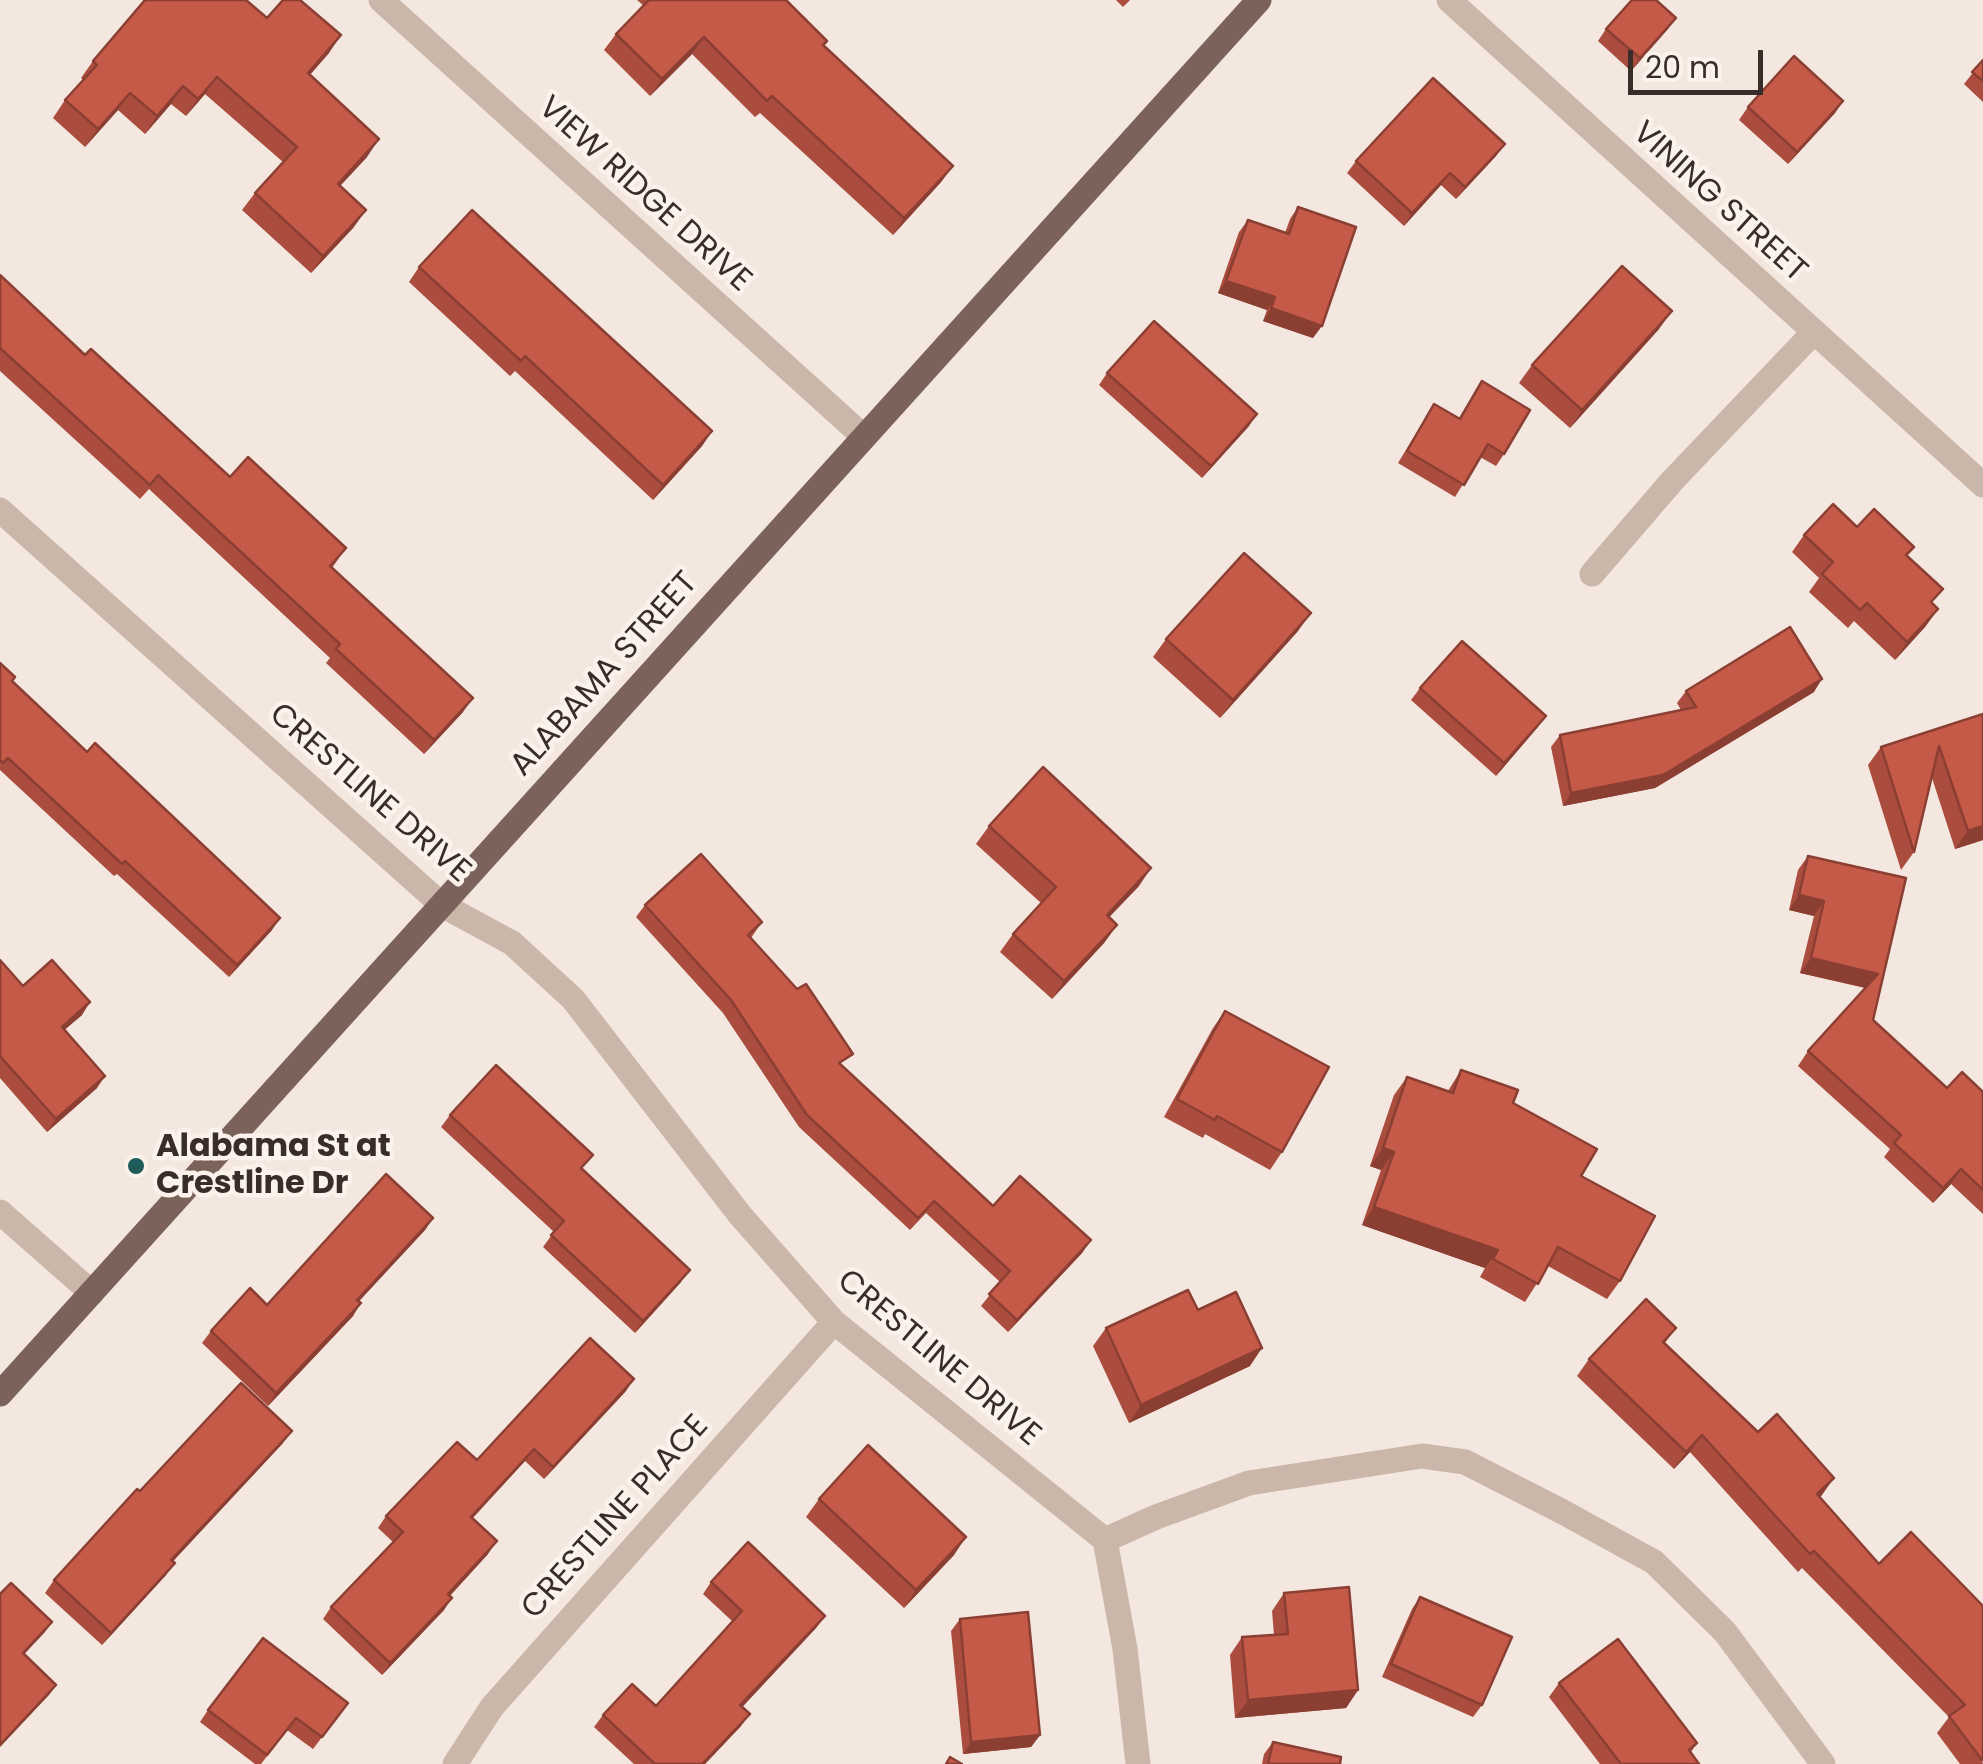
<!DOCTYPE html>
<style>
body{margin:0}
#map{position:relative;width:1983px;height:1764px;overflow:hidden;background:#f3e7df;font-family:Poppins,sans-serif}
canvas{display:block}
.scale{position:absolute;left:1628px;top:50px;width:135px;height:45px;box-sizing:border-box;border:5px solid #392d2a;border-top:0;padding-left:12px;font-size:30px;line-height:35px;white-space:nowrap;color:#392d2a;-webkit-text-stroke:8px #faf2eb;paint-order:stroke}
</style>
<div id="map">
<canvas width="1983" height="1764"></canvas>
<div class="scale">20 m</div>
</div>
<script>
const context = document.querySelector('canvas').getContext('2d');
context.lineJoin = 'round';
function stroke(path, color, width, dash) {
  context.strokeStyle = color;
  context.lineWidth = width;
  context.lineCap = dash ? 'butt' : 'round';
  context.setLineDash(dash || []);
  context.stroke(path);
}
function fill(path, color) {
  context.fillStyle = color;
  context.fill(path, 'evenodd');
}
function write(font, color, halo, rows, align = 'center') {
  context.font = font + ' Poppins,sans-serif';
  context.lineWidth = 9;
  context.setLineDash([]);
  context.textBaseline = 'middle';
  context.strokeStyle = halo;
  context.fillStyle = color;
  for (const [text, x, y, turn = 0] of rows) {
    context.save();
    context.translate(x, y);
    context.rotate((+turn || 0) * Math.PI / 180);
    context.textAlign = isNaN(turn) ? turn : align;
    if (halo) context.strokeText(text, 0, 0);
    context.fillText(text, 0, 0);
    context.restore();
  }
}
stroke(new Path2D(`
 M381,0L864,437
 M1449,0L1983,485
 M0,510L442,905L512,943L573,999L740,1215L834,1322L1105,1540
 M1592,574L1672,481L1813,333
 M0,1212L92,1293
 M1105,1540L1156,1517L1249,1483L1422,1456L1465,1462L1563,1512L1654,1562L1725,1632L1823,1764
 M1105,1540L1125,1649L1138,1764
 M455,1764L492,1707L834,1322`), '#cbb6aa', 25);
stroke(new Path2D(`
 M0,1394L1259,0`), '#7b625b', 25);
fill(new Path2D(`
 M637,0H786L824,45L953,166L941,182L893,235L760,113L755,117L692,54L650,96L604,50L616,34L644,6Z
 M1116,0H1130L1123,7Z
 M267,18L329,53L310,75L367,157L340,186L366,210L353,228L311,273L242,210L255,193L283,162L205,94L186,116L171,104L145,134L118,110L85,147L53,118L65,100L83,80L81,78L93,61Z
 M1676,18L1667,30L1631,71L1598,41L1606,29Z
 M1983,60V102L1964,84Z
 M1843,101L1835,113L1788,164L1739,120L1748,107Z
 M1496,156L1456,199L1441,185L1404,226L1347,173L1356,161Z
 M1298,207L1313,338L1263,321L1267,310L1218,293L1239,232L1248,220L1285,233L1290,219Z
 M419,267L712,431L702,446L653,500L515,371L510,376L409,282Z
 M0,275L85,355L230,477L346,548L332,568L463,712L424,754L326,663L330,658L149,489L140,499L0,371Z
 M1659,329L1570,428L1519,383L1532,365Z
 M1107,373L1249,426L1202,478L1099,385Z
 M1482,381L1504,454L1496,466L1480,457L1455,497L1398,463L1434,404L1459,418Z
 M1857,527L1914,547L1907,556L1933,604L1938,609L1925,627L1895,660L1854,621L1848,628L1809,592L1819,578L1792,552L1804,535Z
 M1298,631L1220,718L1153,657L1166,639Z
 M0,663L12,681L272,930L229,977L117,874L114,876L0,770Z
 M1420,688L1546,716L1537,728L1496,776L1411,700Z
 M1686,691L1814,692L1655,788L1563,806L1551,747L1560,735L1681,710L1677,703Z
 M1983,714V840L1955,849L1932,778L1914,852L1901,870L1868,765L1881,747Z
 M989,826L1139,886L1109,917L1117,925L1104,943L1052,999L1000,952L1013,934L1041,903L976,844Z
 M1808,856L1906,878L1873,1020L1947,1088L1983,1092V1214L1951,1184L1933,1203L1884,1157L1890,1149L1798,1066L1808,1051L1865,988L1800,973L1814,916L1789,910L1798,870Z
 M645,905L762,922L751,938L843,1067L993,1206L1091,1240L1082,1253L1008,1332L981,1306L1000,1282L926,1213L910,1230L799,1127L723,1013L636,917Z
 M0,960L23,986L82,1015L65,1029L97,1088L47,1132L0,1078Z
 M1225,1011L1282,1152L1270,1170L1205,1134L1203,1138L1164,1117L1213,1028Z
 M1461,1070L1513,1103L1581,1176L1620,1281L1607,1299L1548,1266L1525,1302L1480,1277L1485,1268L1362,1225L1381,1170L1370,1166L1394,1095L1407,1077L1448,1091Z
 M450,1115L583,1169L681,1282L635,1333L543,1247L554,1232L441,1127Z
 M433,1218L425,1230L359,1301L353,1316L268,1406L202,1343L211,1331L267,1305Z
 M1198,1310L1250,1366L1129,1423L1093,1346L1106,1328Z
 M1676,1328L1665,1343L1822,1495L1820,1497L1879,1564L1911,1532L1983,1764H1960L1937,1733L1949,1717L1802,1568L1798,1572L1690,1452L1674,1469L1577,1376L1589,1359Z
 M626,1391L544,1479L525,1461L472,1519L488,1554L450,1596L444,1610L382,1675L323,1619L331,1607L393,1542L378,1528L386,1516L477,1460Z
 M283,1443L173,1561L166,1575L102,1645L45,1593L54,1580L140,1491Z
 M819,1499L954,1555L904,1608L806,1517Z
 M711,1582L825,1616L816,1628L742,1707L741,1726L705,1764H634L594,1727L603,1715L656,1706L732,1621L703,1594Z
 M1284,1593L1358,1690L1346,1708L1235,1718L1230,1655L1242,1637L1274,1635L1272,1611Z
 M1420,1597L1482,1705L1473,1717L1382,1677L1412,1609Z
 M960,1619L1040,1735L1031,1747L963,1754L951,1631Z
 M1559,1683L1697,1743L1691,1752L1699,1764H1600L1549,1697Z
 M348,1703L313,1749L287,1730L261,1764H255L200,1722L208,1710Z
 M1273,1742L1340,1764H1262L1264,1754Z`), '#aa4d3f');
fill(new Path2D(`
 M1676,18L1667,30L1631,71L1640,58Z
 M341,35L329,53L296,90L308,73Z
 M704,37L692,54L650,96L662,79Z
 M217,77L205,94L186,116L198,99Z
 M183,86L171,104L145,134L157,116Z
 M130,93L118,110L85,147L98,129Z
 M1843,101L1835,113L1788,164L1797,152Z
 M379,139L367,157L325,202L338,184Z
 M1505,144L1496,156L1456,199L1465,187Z
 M953,166L941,182L893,235L904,218Z
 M1450,173L1441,185L1404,226L1412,213Z
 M366,210L353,228L311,273L323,256Z
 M1226,281L1275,297L1267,310L1218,293Z
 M1271,308L1322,326L1313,338L1263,321Z
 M1672,311L1659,329L1570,428L1582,410Z
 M1257,414L1249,426L1202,478L1211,466Z
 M712,431L702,446L653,500L663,485Z
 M1938,609L1925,627L1895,660L1907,642Z
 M1311,613L1298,631L1220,718L1233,700Z
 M1822,679L1814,692L1655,788L1563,806L1571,793Z
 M473,698L463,712L424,754L434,740Z
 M1546,716L1537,728L1496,776L1504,763Z
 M1983,826V840L1955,849L1968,831Z
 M1151,868L1139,886L1094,933L1107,915Z
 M1799,895L1824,901L1814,916L1789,910Z
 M280,918L272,930L229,977L237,965Z
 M1117,925L1104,943L1052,999L1064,981Z
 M1811,958L1878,974L1867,988L1800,973Z
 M90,1002L82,1015L54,1039L62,1027Z
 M105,1076L97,1088L47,1132L56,1119Z
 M1383,1148L1394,1152L1381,1170L1370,1166Z
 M1961,1169L1951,1184L1933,1203L1943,1188Z
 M1374,1207L1498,1250L1485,1268L1362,1225Z
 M433,1218L425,1230L349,1312L357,1300Z
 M1091,1240L1082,1253L1008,1332L1017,1320Z
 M690,1270L681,1282L635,1333L643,1321Z
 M361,1303L353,1316L268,1406L276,1393Z
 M1262,1348L1250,1366L1129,1423L1141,1405Z
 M634,1379L626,1391L544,1479L553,1467Z
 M292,1431L283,1443L163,1572L171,1560Z
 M1702,1435L1690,1452L1674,1469L1686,1452Z
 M534,1449L525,1461L462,1529L471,1517Z
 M1834,1478L1822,1495L1805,1511L1817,1494Z
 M966,1537L954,1555L904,1608L916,1590Z
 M497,1541L488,1554L440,1606L448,1594Z
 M175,1563L166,1575L102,1645L111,1633Z
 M452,1598L444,1610L382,1675L390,1663Z
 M825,1616L816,1628L732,1718L740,1705Z
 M52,1622L45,1632L16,1663L23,1653Z
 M56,1685L49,1695L0,1747V1745Z
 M1358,1690L1346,1708L1235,1718L1248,1700Z
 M750,1714L741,1726L705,1764H702Z
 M1040,1735L1031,1747L963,1754L971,1742Z`), '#8b3f33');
const building = new Path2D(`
 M145,0H246L267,18L283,0H300L341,35L308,73L379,139L338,184L366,210L323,256L255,193L297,147L217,77L198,99L183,86L157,116L130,93L98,129L65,100L97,65L93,61Z
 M649,0H786L827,41L823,45L953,166L904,218L772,96L767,101L704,37L662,79L616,34Z
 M1632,0H1656L1676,18L1640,58L1606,29Z
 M1794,56L1843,101L1797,152L1748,107Z
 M1983,60V81L1972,72Z
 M1433,78L1505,144L1465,187L1450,173L1412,213L1356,161Z
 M1298,207L1356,227L1322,326L1271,308L1275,297L1226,281L1248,220L1289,234Z
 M472,210L712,431L663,485L525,356L521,361L419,267Z
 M1622,266L1672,311L1582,410L1532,365Z
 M0,275L85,355L91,349L230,477L248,457L346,548L330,566L473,698L434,740L336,649L340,644L158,475L150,485L0,348Z
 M1154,321L1257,414L1211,466L1107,373Z
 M1482,381L1530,410L1504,454L1488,444L1464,485L1407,451L1434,404L1460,419Z
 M1833,504L1857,527L1874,509L1914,547L1906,555L1943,589L1931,602L1938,609L1907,642L1867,603L1860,610L1822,574L1833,562L1804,535Z
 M1244,553L1311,613L1233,700L1166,639Z
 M1790,627L1822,679L1663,775L1571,793L1560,735L1696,707L1686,691Z
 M1462,641L1546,716L1504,763L1420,688Z
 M0,663L15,677L12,681L87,752L95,743L280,918L237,965L125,861L122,864L8,758L3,763L0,760Z
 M1983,714V826L1968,831L1939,746L1914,852L1881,747Z
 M1043,767L1151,868L1107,915L1117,925L1064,981L1013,934L1056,887L989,826Z
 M701,854L762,922L748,935L797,989L806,984L853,1054L839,1063L993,1206L1020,1176L1091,1240L1017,1320L989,1294L1010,1271L934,1201L918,1218L807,1115L731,1000L645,905Z
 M1808,856L1906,878L1873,1020L1947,1088L1962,1072L1983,1092V1190L1961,1169L1943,1188L1894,1143L1901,1135L1808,1051L1878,974L1811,958L1824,901L1799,895Z
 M0,960L23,986L52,960L90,1002L62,1027L105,1076L56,1119L0,1056Z
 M1225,1011L1329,1067L1282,1152L1217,1116L1215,1120L1177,1099Z
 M496,1065L593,1155L581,1168L690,1270L643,1321L551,1235L564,1221L450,1115Z
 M1461,1070L1518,1090L1513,1103L1597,1149L1581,1176L1655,1216L1620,1281L1558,1247L1538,1284L1493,1259L1498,1250L1374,1207L1394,1152L1383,1148L1407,1077L1453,1093Z
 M386,1174L433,1218L357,1300L361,1303L276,1393L211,1331L250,1288L267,1305Z
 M1188,1290L1198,1310L1236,1292L1262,1348L1141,1405L1106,1328Z
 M1646,1299L1676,1328L1663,1342L1758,1432L1777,1414L1834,1478L1817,1494L1879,1564L1911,1532L1983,1606V1759L1982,1760L1949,1716L1965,1705L1814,1551L1810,1554L1702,1435L1686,1452L1589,1359Z
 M590,1338L634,1379L553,1467L534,1449L471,1517L497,1541L448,1594L452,1598L390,1663L331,1607L403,1532L386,1516L457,1442L477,1460Z
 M241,1383L292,1431L171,1560L175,1563L111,1633L54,1580L137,1489L140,1491Z
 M868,1445L966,1537L916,1590L819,1499Z
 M748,1542L825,1616L740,1705L750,1714L702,1764H655L603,1715L632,1684L656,1706L742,1611L711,1582Z
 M11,1583L52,1622L23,1653L56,1685L0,1745V1594Z
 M1349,1587L1358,1690L1248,1700L1242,1637L1288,1634L1284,1593Z
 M1420,1597L1512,1637L1482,1705L1391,1664Z
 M1028,1612L1040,1735L971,1742L960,1619Z
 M263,1638L348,1703L322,1737L296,1718L267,1755L208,1710Z
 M1618,1639L1697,1743L1689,1750L1699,1764H1621L1559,1683Z
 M1273,1742L1341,1757L1340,1764H1268Z
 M950,1757L962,1764H946Z`);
fill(building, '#c65a49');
stroke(building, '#8b3f33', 2.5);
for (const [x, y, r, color] of [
 [136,1166,10,"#1f5b58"]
]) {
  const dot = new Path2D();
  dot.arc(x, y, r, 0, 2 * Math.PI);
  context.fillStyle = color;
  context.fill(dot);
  stroke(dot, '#faf2eb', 4);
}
write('32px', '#392d2a', '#faf2eb', [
 ["VIEW RIDGE DRIVE",644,195,42],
 ["VINING STREET",1719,203,42],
 ["ALABAMA STREET",605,675,-48],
 ["CRESTLINE DRIVE",369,794,41],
 ["CRESTLINE DRIVE",938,1359,40],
 ["CRESTLINE PLACE",616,1518,-48]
]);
write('bold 32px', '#392d2a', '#faf2eb', [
 ["Alabama St at",156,1148],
 ["Crestline Dr",156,1185]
], 'left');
</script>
